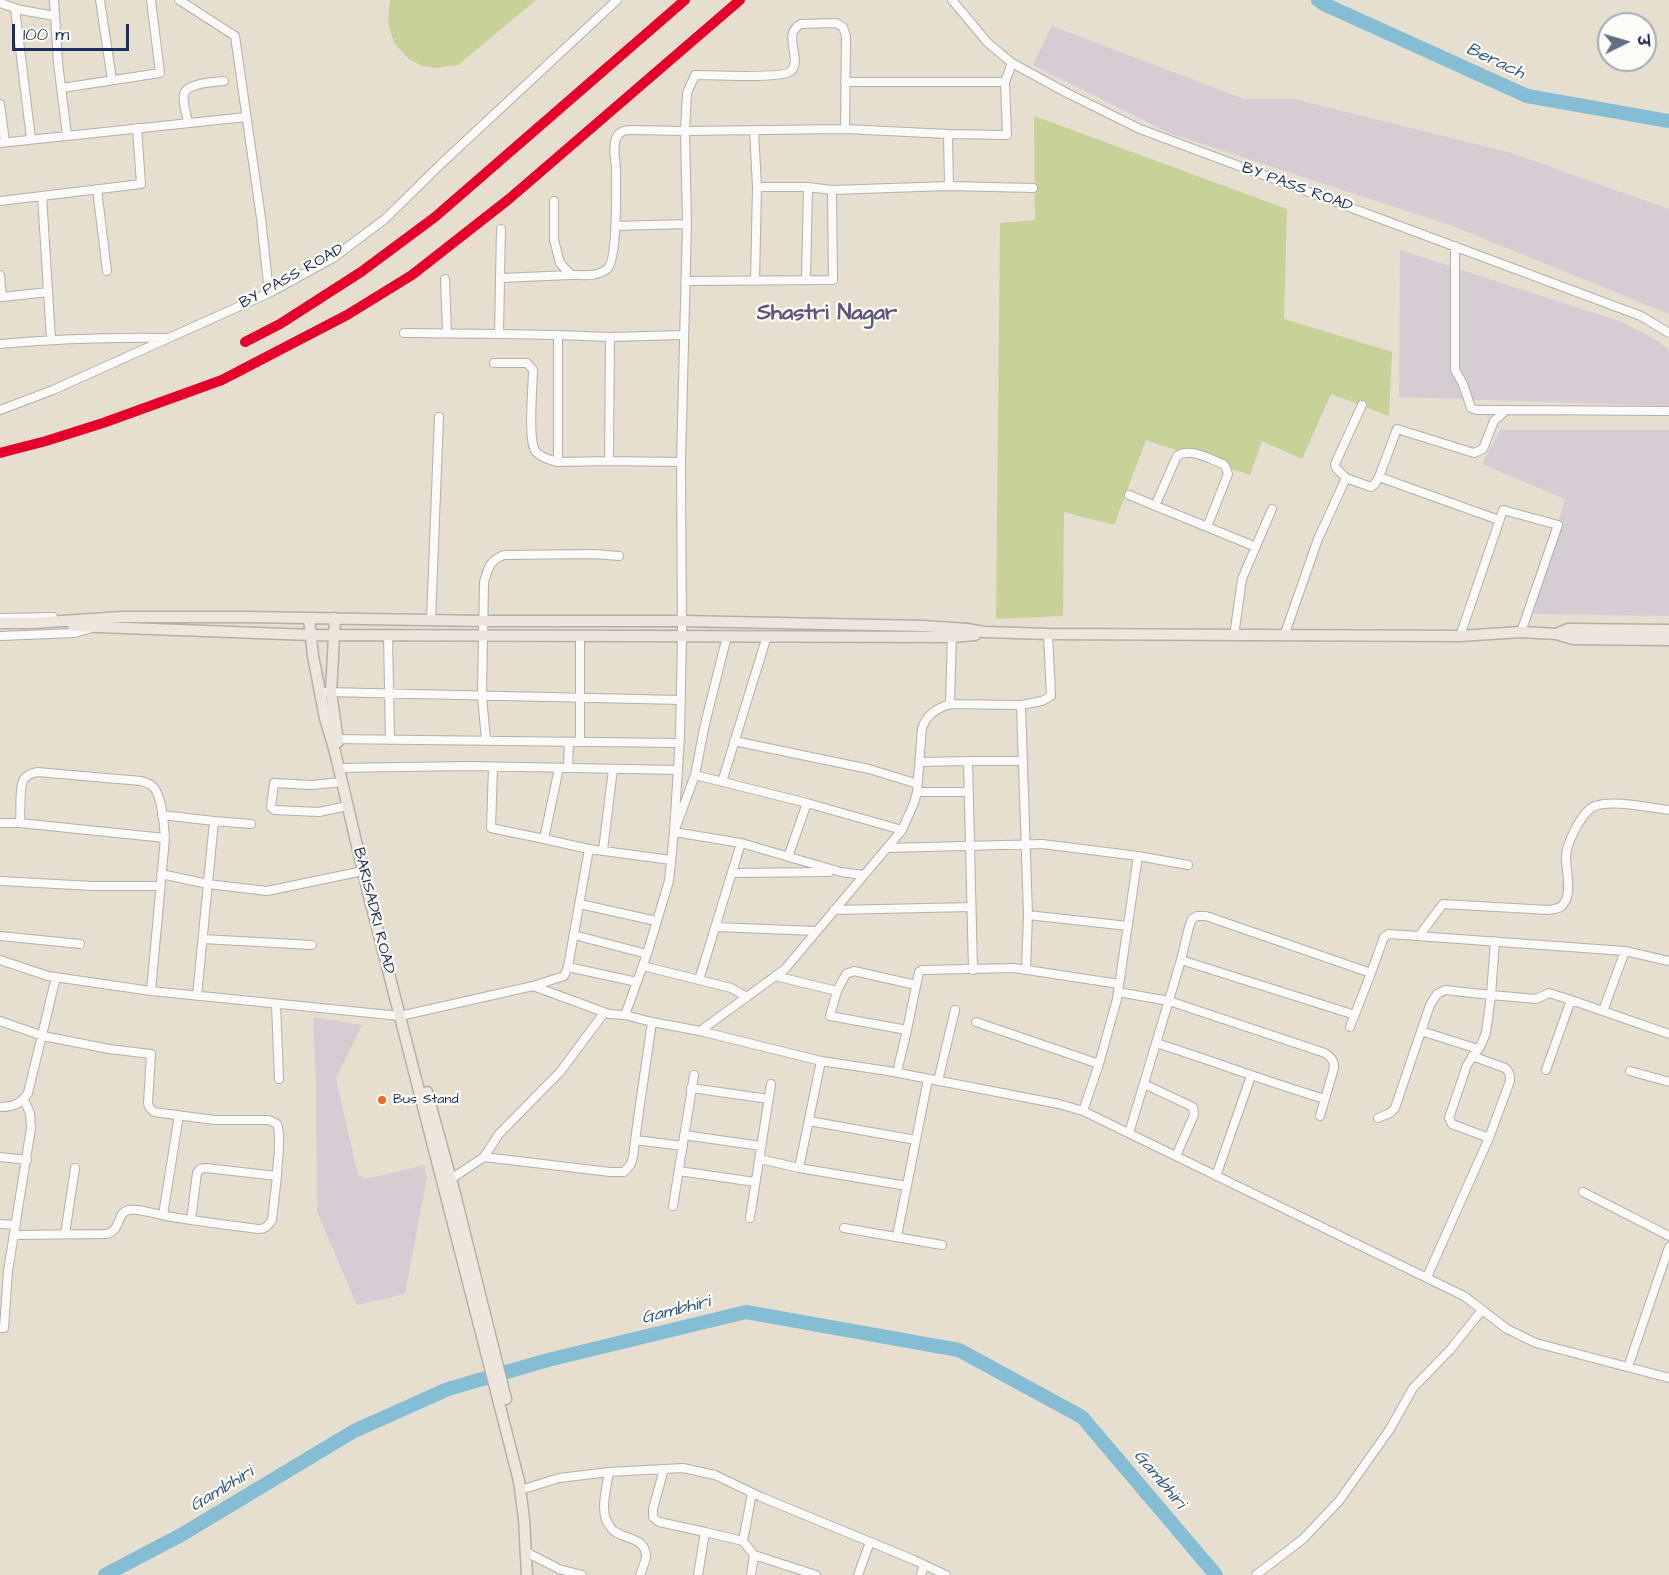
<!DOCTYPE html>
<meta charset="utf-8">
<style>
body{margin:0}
#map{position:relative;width:1669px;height:1575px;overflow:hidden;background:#e6dece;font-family:"Architects Daughter","Playpen Sans Deva",sans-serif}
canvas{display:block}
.north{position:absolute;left:1597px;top:12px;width:60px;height:60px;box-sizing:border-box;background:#fdfcf7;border:2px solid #a3aaba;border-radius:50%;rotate:85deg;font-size:16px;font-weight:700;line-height:24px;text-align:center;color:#1b2f5e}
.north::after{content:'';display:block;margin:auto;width:21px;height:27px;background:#626c85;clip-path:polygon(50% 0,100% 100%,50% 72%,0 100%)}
.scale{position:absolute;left:12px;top:24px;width:117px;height:27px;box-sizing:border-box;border:3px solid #1b2f5e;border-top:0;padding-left:8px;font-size:18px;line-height:21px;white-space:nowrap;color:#1b2f5e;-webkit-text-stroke:4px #fdfcf7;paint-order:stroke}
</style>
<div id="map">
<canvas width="1669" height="1575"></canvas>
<div class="north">उ</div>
<div class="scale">100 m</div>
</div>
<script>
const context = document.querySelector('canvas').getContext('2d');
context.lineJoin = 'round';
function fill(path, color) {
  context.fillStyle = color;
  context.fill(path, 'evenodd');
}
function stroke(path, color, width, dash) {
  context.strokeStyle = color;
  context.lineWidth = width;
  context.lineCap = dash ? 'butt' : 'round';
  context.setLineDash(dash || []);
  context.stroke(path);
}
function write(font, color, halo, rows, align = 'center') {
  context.font = font + ' "Architects Daughter",sans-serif';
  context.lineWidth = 4.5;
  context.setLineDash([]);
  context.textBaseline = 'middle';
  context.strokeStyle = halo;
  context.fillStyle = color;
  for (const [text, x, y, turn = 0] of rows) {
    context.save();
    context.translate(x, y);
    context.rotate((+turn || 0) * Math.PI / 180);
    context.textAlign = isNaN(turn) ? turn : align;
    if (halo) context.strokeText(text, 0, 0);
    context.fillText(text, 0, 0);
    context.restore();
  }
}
fill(new Path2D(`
 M1052,26L1244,99H1294L1511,153L1669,209V314L1453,226L1169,133L1033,65Z
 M1400,250L1622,322L1660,342L1669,352V406L1399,397Z
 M1500,430H1669V616L1533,614L1565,499L1482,464Z
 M313,1017L362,1025L336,1078L358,1175L366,1179L424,1165L427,1177L405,1294L357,1305L317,1212L316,1084Z`), '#d6cdd4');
fill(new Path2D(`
 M390,0H536L458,65L436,68L422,66L409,59L394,43L388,22Z
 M1034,116L1287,209L1284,319L1392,352L1389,416L1331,394L1302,459L1262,441L1250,475L1146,440L1114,525L1064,512L1063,616L996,619L1000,223L1035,220Z`), '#c7d198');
stroke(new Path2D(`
 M1318,0L1324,4L1527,96L1669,121
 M105,1575L181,1535L354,1431L448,1389L548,1360L746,1312L959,1350L1082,1417L1216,1575`), '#84bdd4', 14);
const minor = new Path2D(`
 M54,0L58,63L67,135
 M100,0L112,80
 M179,0L235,36L261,218L269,293
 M952,0L988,43L1012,63L1067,93L1140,129L1641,316L1669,333
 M0,3L21,10L55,16
 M15,8L31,139
 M1005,82L1012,63
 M62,88L160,73L151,0
 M0,104L5,142
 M188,123C187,115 182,102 184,94C187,83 214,82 224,81
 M845,129L948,134
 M754,130L757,187
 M0,143L246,117
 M949,186L1033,188
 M97,189L107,271
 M832,190L949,186L948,134L1007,135L1005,82H845
 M42,196L51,339
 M0,201L141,184L137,128
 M554,201V240L560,263L571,275C583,275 597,277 607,269C618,261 616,184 616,168C615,159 612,143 618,135C621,131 625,130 630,130L685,131L687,93L695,75C710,75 784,79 791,71C803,59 781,34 801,24L836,23L843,27L846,36L845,129L685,131L687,224L615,226
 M1455,246V370L1463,384L1471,408L1477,410H1506
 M0,275L2,297L48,292
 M500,278L501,229
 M445,279L447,333
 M685,281L833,280L832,190L808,187L806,280
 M755,281L757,187H808
 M404,333L499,334
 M558,335L499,334L500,278L571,275
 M0,344C56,339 110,337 166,338
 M494,363H527L533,370C533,387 527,441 536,452C542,458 550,460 558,462
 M0,410L53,390L269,293L333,258L385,219L442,163L617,0
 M609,461L558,462V335L610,337
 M681,462L609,461L610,337L684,335
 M1379,477L1397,429L1474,453L1483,449L1494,421L1506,410L1669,411
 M1346,478L1336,468L1335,464L1362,405
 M1129,495L1256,547
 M1155,506L1177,456C1190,447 1209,459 1223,464L1226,468L1228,474L1207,527
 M0,618L53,617
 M431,620L439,417
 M388,635L390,740
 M0,636L75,633L92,628
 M727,636L705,724L695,775L674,832L741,843L841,872L863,875
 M1234,636L1242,579L1272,509
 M1284,636L1318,539L1346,478L1371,487L1375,484L1379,477L1499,520
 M1460,636L1503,510L1558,525L1521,632
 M326,692L681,700
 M950,704L1021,705
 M332,739L679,743
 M486,741L482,695L484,582C488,568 490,560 504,555L595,554L619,556
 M734,741L869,769L918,784
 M580,742V636
 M920,762L968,761
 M493,767L491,828L544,839L559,768
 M338,768L469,766L678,770
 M568,768L569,742
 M695,775L807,803
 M341,782L312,785L274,783L271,807L274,810L319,812L347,806
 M722,782L767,636
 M917,792H969
 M162,815L214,821L197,996
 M214,821L251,824
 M0,823H20L165,838
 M20,823C21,813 19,786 24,779C27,774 33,773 37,772L141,781C144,782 148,783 151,785C162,792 164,825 165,838L151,991
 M544,839L589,849
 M887,848L1042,844L1138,856L1117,999L1099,1064L1083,1111
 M603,850L613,769
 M1138,856L1188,865
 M788,857L807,803L902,830
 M732,873L829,872
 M161,874L208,884L267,891L363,871
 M0,881L93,886H160
 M580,904L656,921
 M834,910L971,907
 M1028,915L1128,926
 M715,927L816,931
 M574,935L647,954
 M0,936L80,944
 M1419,936L1443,904L1548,910C1554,909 1561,909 1564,903C1572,894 1566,869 1566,857C1566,844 1582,811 1595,806C1612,799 1650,808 1669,810
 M203,939L312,945
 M0,960L48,976L151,991L400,1016L533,986L609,1014L625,1015L647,954L669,881L674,832L680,736L682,637L681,462L687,224
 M1181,960L1355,1015
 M643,966L731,988L747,997
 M568,967L637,982
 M973,970L968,761H1023
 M1026,970L1028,915L1021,705L1042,701L1051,696L1048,634
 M775,976L837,991L830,1016L907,1030L897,1072
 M699,980L741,843
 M533,986L564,976L568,967L589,849L671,860
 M837,991L846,974L854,971L916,985
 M1118,992L1169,1001L1325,1053C1331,1057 1334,1060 1334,1068L1320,1116
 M1571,1000L1669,1034
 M276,1004L279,1079
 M1603,1011L1625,951
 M625,1015L652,1022L700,1031L785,969L902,830L914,803L917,792L922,728C927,714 936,709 950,704L952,633
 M0,1021L43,1036L109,1049L151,1054L148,1103L149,1107L154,1112L214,1120H269L277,1124C282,1137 277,1162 277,1176L206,1168L200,1169L197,1173L191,1220
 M976,1022L1099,1064
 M1350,1027L1371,973
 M907,1030L919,972L922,970L1014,968L1119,984
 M700,1031L821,1061L888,1071L1059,1104L1083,1111L1464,1296L1507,1329L1536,1343L1669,1378
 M1421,1031L1478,1049
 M1156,1043C1213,1061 1268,1082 1325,1099
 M1472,1056L1505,1068C1510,1072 1510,1075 1510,1081L1489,1138
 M1630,1071L1669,1082
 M938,1081L955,1010
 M1144,1084L1193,1107L1194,1115L1176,1156
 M691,1088L769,1099
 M0,1107C13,1107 21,1104 28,1093L56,977
 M1378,1118L1390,1113L1395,1108L1430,1005L1437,994L1445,990L1491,995L1495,941
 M809,1121L916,1140
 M1129,1133L1181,960L1189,927L1192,919L1197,916H1206L1371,973L1384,937L1389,934L1625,951L1669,961
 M684,1135L761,1146
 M635,1140L683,1146
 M0,1157L27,1160
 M484,1157L610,1172H624L631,1164L633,1157L638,1118L652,1022
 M760,1159L799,1168L907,1186
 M799,1168L821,1061
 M679,1171L755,1182
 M1216,1176L1251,1076
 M451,1179L484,1157L499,1134L560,1072L604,1013
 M1583,1192L1669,1236
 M673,1206L694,1075
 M163,1215L179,1115
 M750,1218L771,1084
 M0,1224L16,1225
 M844,1228L942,1245
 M65,1234L75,1168
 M14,1235L106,1234C123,1230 115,1213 129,1210C138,1208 156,1214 166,1216C196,1221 227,1225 258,1229C265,1229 268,1226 272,1220L277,1176
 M897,1236L928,1079
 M1427,1277L1489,1138L1452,1124L1449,1118L1467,1065L1480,1047L1486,1033L1491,995L1536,999L1549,993L1571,1000L1546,1070
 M0,1328H4L8,1271L31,1128L30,1113L24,1100
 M1628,1367L1669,1247
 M664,1469L653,1509V1517L659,1522L705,1532
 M527,1488L559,1478L609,1472
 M743,1541L754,1555L816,1575
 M526,1552L559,1569L582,1575
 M640,1575C642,1569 645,1563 646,1557C646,1537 626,1540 614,1531C611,1529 608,1523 606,1520C601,1506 607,1486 609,1472L683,1468L715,1475L761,1497L914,1560L946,1575
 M698,1575L705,1532L743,1541L752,1493
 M751,1575L754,1555
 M858,1575L870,1542
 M921,1575L924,1565
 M1256,1575L1303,1539L1339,1501L1390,1429L1413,1388L1450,1350L1482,1310`);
const major = new Path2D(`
 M309,618L313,656L325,718L335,752L367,888L519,1481L524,1519L527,1575
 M335,618L331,692L338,742
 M0,623H34L121,617H248L484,621H682L923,626L967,629L984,632L1048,634L1460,636L1521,632L1556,634L1573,639L1669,640
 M73,626L311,635L952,637L975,635
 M1556,634L1568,629L1669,630
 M427,1092L455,1194L506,1399`);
stroke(minor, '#b3b0aa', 10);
stroke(major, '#b3b0aa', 13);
stroke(minor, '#fbfaf8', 8);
stroke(major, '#eee5dc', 10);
stroke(new Path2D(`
 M245,342L280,324L361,272L435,217L685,0
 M0,453L46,441L103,423L222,380L347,315L412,275L509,199L740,0`), '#e4002b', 10);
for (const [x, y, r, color] of [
 [382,1100,5,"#f26522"]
]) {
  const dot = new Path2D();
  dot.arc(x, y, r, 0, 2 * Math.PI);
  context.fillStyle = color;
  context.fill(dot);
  stroke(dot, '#fdfcf7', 2);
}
write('14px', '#1b2f5e', '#fdfcf7', [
 ["Bus Stand",393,1100]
], 'left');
write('16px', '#1b2f5e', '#fdfcf7', [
 ["BY PASS ROAD",1297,188,20],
 ["BY PASS ROAD",292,277,-29],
 ["BARISADRI ROAD",373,911,76]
]);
write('italic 18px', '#315c88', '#fdfcf7', [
 ["Berach",1495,62,25],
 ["Gambhiri",676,1311,-14],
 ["Gambhiri",1159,1480,50],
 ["Gambhiri",222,1490,-31]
]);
write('bold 22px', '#5e557c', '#fdfcf7', [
 ["Shastri Nagar",827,314]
]);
</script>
